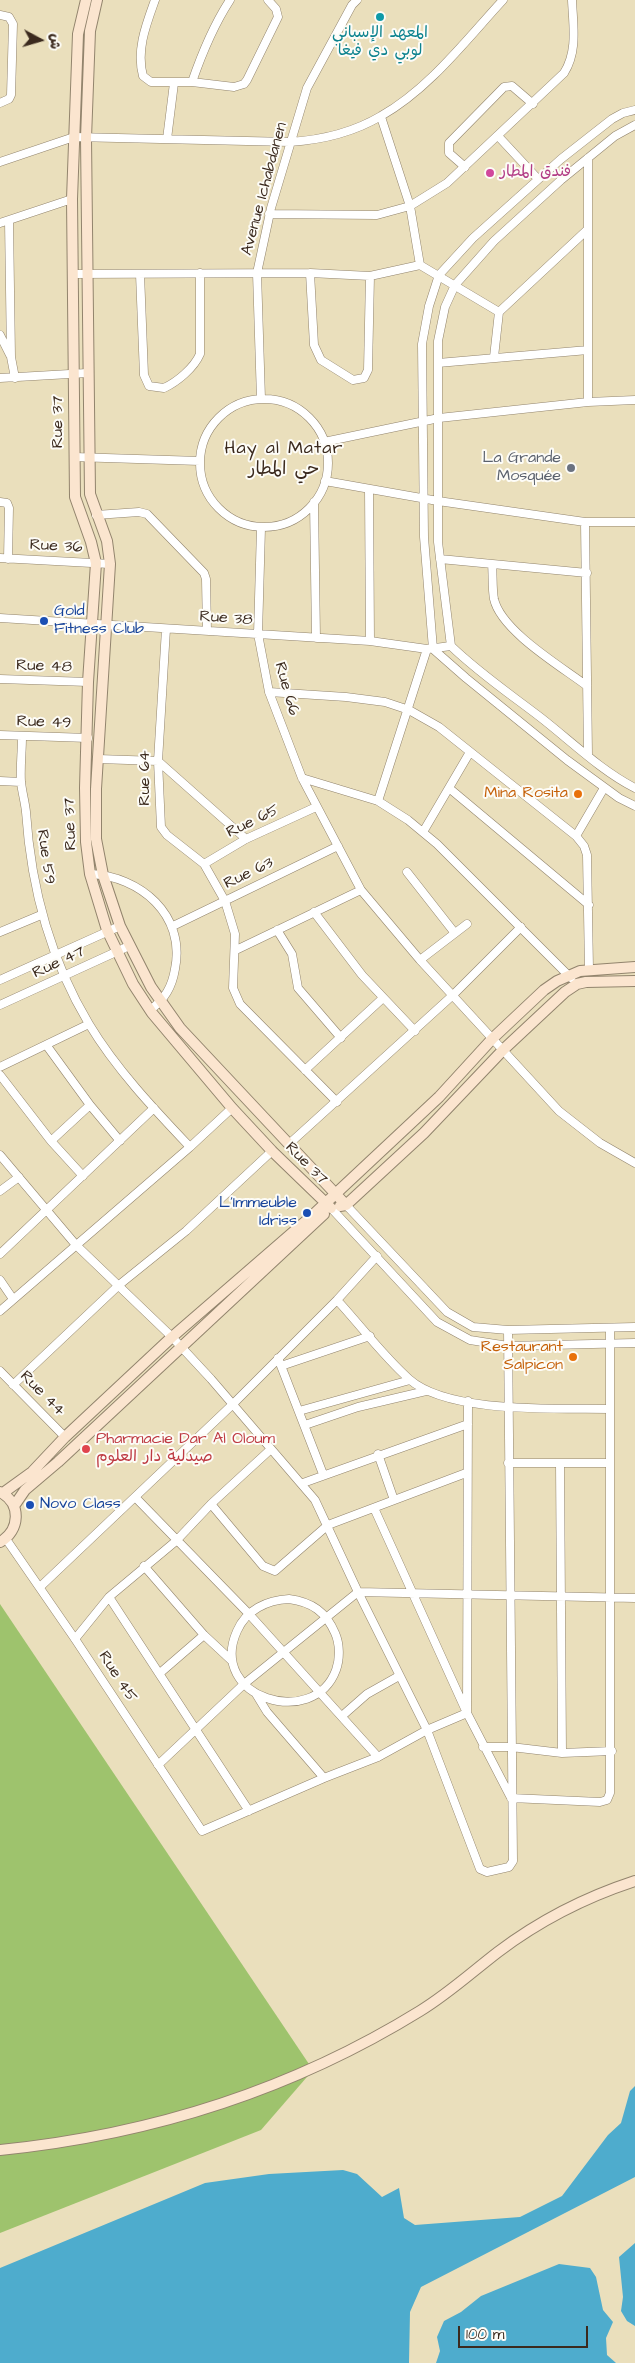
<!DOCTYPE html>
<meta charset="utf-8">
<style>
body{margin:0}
#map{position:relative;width:635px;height:2363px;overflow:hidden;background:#eadfbc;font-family:"Architects Daughter","Playpen Sans Arabic",sans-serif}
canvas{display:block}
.north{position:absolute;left:15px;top:15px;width:50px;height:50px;-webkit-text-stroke:4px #fdfcf7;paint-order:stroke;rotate:96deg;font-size:14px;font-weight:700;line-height:20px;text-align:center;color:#3b2a1e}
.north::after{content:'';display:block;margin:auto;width:18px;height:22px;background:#3b2a1e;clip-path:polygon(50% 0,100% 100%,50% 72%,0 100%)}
.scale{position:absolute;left:458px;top:2326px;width:130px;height:22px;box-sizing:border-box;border:2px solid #3b2a1e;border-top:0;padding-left:6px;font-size:15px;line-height:18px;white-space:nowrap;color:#3b2a1e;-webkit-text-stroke:4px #fdfcf7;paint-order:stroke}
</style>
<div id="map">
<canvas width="635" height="2363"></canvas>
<div class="north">ش</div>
<div class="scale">100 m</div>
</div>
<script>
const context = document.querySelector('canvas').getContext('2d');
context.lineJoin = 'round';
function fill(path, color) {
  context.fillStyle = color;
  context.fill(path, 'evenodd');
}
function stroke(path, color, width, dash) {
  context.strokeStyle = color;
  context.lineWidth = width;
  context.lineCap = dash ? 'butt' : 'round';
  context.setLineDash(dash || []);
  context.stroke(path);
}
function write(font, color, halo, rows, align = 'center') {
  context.font = font + ' "Architects Daughter","Playpen Sans Arabic",sans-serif';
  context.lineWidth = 4;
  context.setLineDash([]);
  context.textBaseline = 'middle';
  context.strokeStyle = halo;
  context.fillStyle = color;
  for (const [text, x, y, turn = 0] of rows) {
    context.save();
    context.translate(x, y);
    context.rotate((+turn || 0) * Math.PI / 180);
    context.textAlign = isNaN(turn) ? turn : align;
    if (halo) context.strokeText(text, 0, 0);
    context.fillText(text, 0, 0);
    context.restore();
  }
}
fill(new Path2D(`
 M0,1604L313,2070L261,2130L0,2233Z`), '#9ec36d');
fill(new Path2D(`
 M635,2086V2177L421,2287L410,2312L409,2363H0V2268L205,2183L269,2174L343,2170L357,2174L382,2197L399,2188L404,2218L415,2225L520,2217L562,2196L608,2135L621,2123L630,2091Z
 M635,2243V2326L627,2321L621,2311L623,2297L619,2257Z
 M559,2264L590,2268L596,2277L603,2310L613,2322L606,2338L607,2355L616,2363H436L440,2351L437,2337L444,2321L461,2312L481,2296Z`), '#4eaccd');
const street = new Path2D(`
 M155,0C146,25 136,50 143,76L151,82H192L234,87L244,84L247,80L278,17L276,9L268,0
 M0,15L9,17L13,24L11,95L9,99L0,103
 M192,82C202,53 213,26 230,0
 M635,110L623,113L612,119L561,159L473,238L439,275L429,306L422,344L424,537L433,649L466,678L567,760L619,798L635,806
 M381,117L410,206L420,265
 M635,125L615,136L561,180L494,241L455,285L445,307L438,341V542L451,646C479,673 510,694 540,717C571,741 600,770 635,788
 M498,136L538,179
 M167,139L174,83
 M0,162L74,137L290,142C320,140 354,132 381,116C429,89 466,40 503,0
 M465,167L449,153V143L504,87L512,86L533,104
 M269,214L377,215L410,206L447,183L564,73C578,51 573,25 572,0
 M9,221L11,357L15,378
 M0,223L72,199
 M310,273L314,345L321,360L353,380L364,378L368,370L370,276
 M72,274L310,273L370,276L420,265L499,312
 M140,274L144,375L149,386L164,388C177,382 194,368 200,354V273
 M0,335L10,355
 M494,357L499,312L587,230
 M438,363L588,350
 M0,378L87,373
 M261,399L257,273L271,208L307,88L352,5L357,0
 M200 463a64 64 0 1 1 128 0a64 64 0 1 1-128 0Z
 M588,402V158
 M324,442L439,418L588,402L635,400
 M74,457L200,461
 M325,481L438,501L585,522H635
 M369,489L370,641
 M0,502L7,503L9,508L8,559
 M314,502L316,638
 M96,515L139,512L147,514L204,573L206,579L207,631
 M585,522L588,755
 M261,528L258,634L269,692L302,778L361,890L420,960L559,1111L600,1143L635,1163
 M0,558L110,564
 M440,559L587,573
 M492,564C493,575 492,588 494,599C501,631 562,667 587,686
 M0,618L370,641L427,649L451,646
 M166,629L158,761L161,827L167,835L204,864L225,901L235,934L233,988L240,1004L337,1102
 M0,679L88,682
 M269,692L346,697L385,702L409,710L439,727L576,836
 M0,735L88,738
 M22,737C22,752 20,767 21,782C22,792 25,802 26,812C31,888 50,959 89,1024C116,1069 154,1109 190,1147
 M98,759L158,761L246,839
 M302,778L378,801L408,820L437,844L571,978
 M0,781L21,782
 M449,788L589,905
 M378,801L427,649
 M423,832L470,752
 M204,864L246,839L316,807
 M407,872L454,932
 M90,874C140,876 186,915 175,969C172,987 165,999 150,1010
 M314,912L362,975L415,1031
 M173,926L338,846
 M277,930L292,954L298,988L341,1038
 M0,932L41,915
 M236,950L361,890
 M420,960L467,924
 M589,969L587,855L584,846L576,836L604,788
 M0,980L120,926
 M0,1005L129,946
 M47,1046L90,1105L120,1141
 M0,1067L89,1024
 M305,1070L383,998
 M0,1075L51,1141L83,1176
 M51,1141L90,1105
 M289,1144L453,995L521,927
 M0,1155L76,1245L172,1337L211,1379L315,1500L358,1592L427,1730L480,1869L487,1872L509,1867L513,1861L508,1330
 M0,1191L19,1177
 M346,1205L447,1312L473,1327L508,1330L635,1327
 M331,1208L437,1322L470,1340L508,1346L635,1343
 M0,1254L154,1108
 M0,1280L13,1299
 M337,1300C361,1326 383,1356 409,1379C448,1414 558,1408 610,1409
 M0,1311L190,1147L232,1108
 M278,1358L323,1474
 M281,1366L370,1336
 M0,1371L65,1437
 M13,1385L119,1285L186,1231L272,1151
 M468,1401L467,1713L510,1796
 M299,1411L410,1380
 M305,1425L358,1407L426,1391
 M378,1454L394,1500
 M508,1463H610
 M560,1463L562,1753
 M303,1483L468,1424
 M135,1497L249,1614L378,1757
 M211,1504L263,1566L275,1571L328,1525L466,1473
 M6,1539L75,1639L202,1831L324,1778L378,1757L427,1730L467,1713L374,1508
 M144,1566L204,1635L232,1661
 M40,1587L233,1404L337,1300L377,1256
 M109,1597L249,1811
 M289,1599C312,1602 326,1612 335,1633C340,1644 340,1659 336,1670C314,1730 207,1698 237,1631C246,1610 267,1600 289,1599Z
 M75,1639L109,1597L176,1541L211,1504L271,1449
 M160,1673L204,1635
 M256,1694L267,1712L324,1778
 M342,1716L367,1694L399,1676
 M483,1747H511L562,1753L612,1751
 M158,1765L244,1684L358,1592L635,1598
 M511,1798L600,1802L607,1800L610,1793V1328`);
const secondary = new Path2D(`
 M86,0L78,34L72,199L75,497L91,542L96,563L88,682L85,788L86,842L90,874L107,930L133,984L152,1013L232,1108L272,1151L331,1208
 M97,0L90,31L86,138L90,494L107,541L110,564L96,789V839L103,875L120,926L151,987L180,1028L346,1205
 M340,1206L346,1205L424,1133L504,1049L565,992L577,984L586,982L635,981
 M0,1492C22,1503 20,1531 0,1542
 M3,1493L32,1472L65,1437L172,1337L314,1214L439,1097L493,1038L544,990L557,981L580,971L635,967
 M14,1506L25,1490L58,1462L324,1214
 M0,2150C149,2135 292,2090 420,2011C448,1994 472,1972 498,1952C539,1921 586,1897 635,1881`);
stroke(street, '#92846d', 9);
stroke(secondary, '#92846d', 12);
stroke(street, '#fff', 8);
stroke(secondary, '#fbe5cf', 10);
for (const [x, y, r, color] of [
 [380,17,5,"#0f9aa8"],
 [490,173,5,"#d1479c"],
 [571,468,5,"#6b7280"],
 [44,621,5,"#1a4fb4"],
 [578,794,5,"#e8710a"],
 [307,1213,5,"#1a4fb4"],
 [573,1357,5,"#e8710a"],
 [86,1449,5,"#e0444e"],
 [30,1505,5,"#1a4fb4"]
]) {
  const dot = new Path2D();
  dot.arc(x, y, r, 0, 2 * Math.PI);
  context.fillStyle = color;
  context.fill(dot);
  stroke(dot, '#fdfcf7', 2);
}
write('16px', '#0d838f', '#fdfcf7', [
 ["المعهد الإسباني",380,34],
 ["لوبي دي فيغا",380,52]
]);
write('16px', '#b23c85', '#fdfcf7', [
 ["فندق المطار",500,173]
], 'left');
write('16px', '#3b2a1e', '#fdfcf7', [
 ["Avenue Ichabdanen",265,189,-75],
 ["Rue 37",59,422,-90],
 ["Rue 36",56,547,3],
 ["Rue 38",226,619,4],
 ["Rue 48",44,667,2],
 ["Rue 66",286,689,74],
 ["Rue 49",44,723,2],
 ["Rue 64",146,778,-90],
 ["Rue 65",253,822,-26],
 ["Rue 37",71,824,-92],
 ["Rue 59",45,857,82],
 ["Rue 63",249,874,-26],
 ["Rue 47",59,963,-25],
 ["Rue 37",306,1164,45],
 ["Rue 44",42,1394,45],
 ["Rue 45",117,1677,57]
]);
write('16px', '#5b616d', '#fdfcf7', [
 ["La Grande",561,459],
 ["Mosquée",561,477]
], 'right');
write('16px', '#164399', '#fdfcf7', [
 ["Gold",54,612],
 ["Fitness Club",54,630],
 ["L'Immeuble",297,1204,"right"],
 ["Idriss",297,1222,"right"],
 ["Novo Class",40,1505]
], 'left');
write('16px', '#c56008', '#fdfcf7', [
 ["Mina Rosita",568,794],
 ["Restaurant",563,1348],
 ["Salpicon",563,1366]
], 'right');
write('16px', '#be3a42', '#fdfcf7', [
 ["Pharmacie Dar Al Oloum",96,1440],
 ["صيدلية دار العلوم",96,1458]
], 'left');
context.letterSpacing = '1px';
write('18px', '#3b2a1e', '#fdfcf7', [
 ["Hay al Matar",284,449],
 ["حي المطار",284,470]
]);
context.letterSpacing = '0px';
</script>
